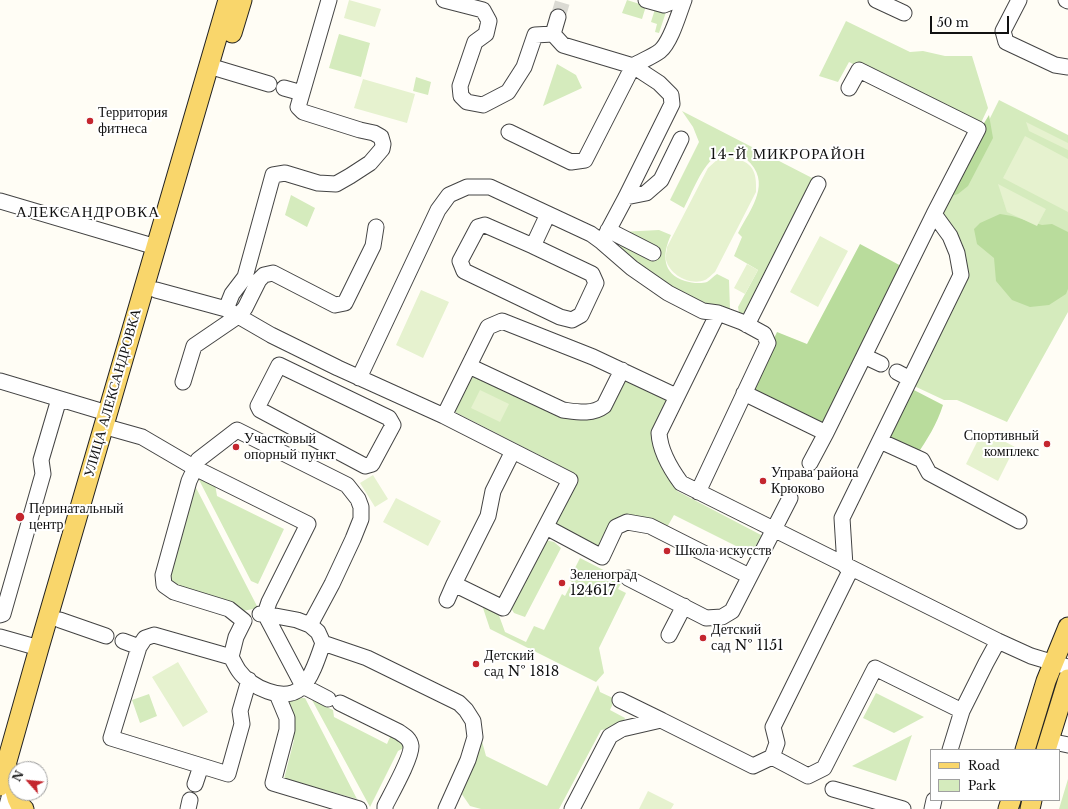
<!DOCTYPE html>
<meta charset="utf-8">
<style>
body{margin:0}
#map{position:relative;width:1068px;height:809px;overflow:hidden;background:#fffdf5;font-family:"Libre Baskerville",serif}
canvas{display:block}
.legend{position:absolute;left:930px;top:749px;width:130px;height:52px;box-sizing:border-box;background:#fff;border:1px solid #a0a0a0;margin:0;padding:5px 7px;list-style:none;font-size:12px;color:#111}
.legend li{display:flex;align-items:center;gap:8px;height:20px}
.legend b{width:20px;border:1px solid #a0a0a0}
.north{position:absolute;left:8px;top:761px;width:40px;height:40px;box-sizing:border-box;background:#fff;border:1px solid #a0a0a0;border-radius:50%;rotate:297deg;font-size:11px;font-weight:700;line-height:16px;text-align:center;color:#111}
.north::after{content:'';display:block;margin:auto;width:14px;height:18px;background:#c4262e;clip-path:polygon(50% 0,100% 100%,50% 72%,0 100%)}
.scale{position:absolute;left:930px;top:16px;width:79px;height:18px;box-sizing:border-box;border:2px solid #111;border-top:0;padding-left:5px;font-size:12px;line-height:14px;white-space:nowrap;color:#111;-webkit-text-stroke:3px #fff;paint-order:stroke}
</style>
<div id="map">
<canvas width="1068" height="809"></canvas>
<ul class="legend">
<li><b style="height:5px;background:#f9d66b"></b>Road</li>
<li><b style="height:11px;background:#d5ebbd"></b>Park</li>
</ul>
<div class="north">N</div>
<div class="scale">50 m</div>
</div>
<script>
const context = document.querySelector('canvas').getContext('2d');
context.lineJoin = 'round';
function fill(path, color) {
  context.fillStyle = color;
  context.fill(path, 'evenodd');
}
function stroke(path, color, width, dash) {
  context.strokeStyle = color;
  context.lineWidth = width;
  context.lineCap = dash ? 'butt' : 'round';
  context.setLineDash(dash || []);
  context.stroke(path);
}
function write(font, color, halo, rows, align = 'center') {
  context.font = font + ' "Libre Baskerville",serif';
  context.lineWidth = 4;
  context.setLineDash([]);
  context.textBaseline = 'middle';
  context.strokeStyle = halo;
  context.fillStyle = color;
  for (const [text, x, y, turn = 0] of rows) {
    context.save();
    context.translate(x, y);
    context.rotate((+turn || 0) * Math.PI / 180);
    context.textAlign = isNaN(turn) ? turn : align;
    if (halo) context.strokeText(text, 0, 0);
    context.fillText(text, 0, 0);
    context.restore();
  }
}
fill(new Path2D(`
 M627,0L646,6L642,19L622,13Z
 M655,9L666,12L659,33L655,32L657,24L651,22Z
 M846,21L910,52L923,51L945,56H972L988,108L979,127L849,62L838,82L819,76Z
 M339,34L370,43L361,77L329,68Z
 M557,64L576,75L582,88L543,106Z
 M416,77L431,82L428,95L413,91Z
 M999,100L1068,135V312L1007,422L957,400H944L912,385L963,282L940,219Z
 M682,111L816,180L750,313H739L738,307L758,270L734,256L742,237L738,233C751,208 773,182 746,159C739,153 725,153 717,156C703,163 691,195 684,208L670,200L699,142L693,127Z
 M291,195L315,208L307,227L285,215Z
 M659,230L671,235C662,254 662,274 685,281C691,283 701,284 707,282C710,280 714,276 717,274L729,280L730,310L705,307L656,280L619,247L623,245L654,261L658,253L620,232Z
 M472,373L567,418L593,417L609,411L627,376L670,397L661,458L677,491L763,536L754,555L674,515L666,529L645,518L614,519L600,547L553,524L575,481L570,471L453,411Z
 M196,474L215,484L217,496L284,529L258,584L251,581Z
 M192,480L258,608L243,611L176,589L168,580Z
 M545,540L554,542L561,548L525,617L514,613L511,608Z
 M580,558L623,580L618,589L626,593L599,648L604,673L596,682L490,629L483,608L497,610L505,632L526,642L534,626L544,630L562,594L565,596L572,582L569,580Z
 M598,685L600,692L615,699L610,710L625,718L621,727L601,730L559,809H481L470,806L459,790L480,734L486,756L547,786Z
 M876,693L924,717L894,733L863,718Z
 M149,694L157,716L140,723L132,700Z
 M284,698H305L357,799L284,779L294,740L290,738Z
 M312,700L333,710L334,717L387,744L390,737L394,735L405,744L402,749L398,751L370,807Z
 M912,735L896,781L852,766Z
 M1068,779V809H1059Z`), '#d5ebbd');
fill(new Path2D(`
 M989,115L993,138L968,186L958,194L951,196L981,128Z
 M1000,214L1012,216L1042,225L1052,224L1068,232V289L1066,294L1049,305L1030,307L1012,300L996,281L994,258L977,244L974,229L980,223Z
 M860,244L903,267L824,430L749,392L777,332L807,344Z
 M912,389L943,405C937,424 927,440 916,456L887,441Z`), '#b9dc9c');
fill(new Path2D(`
 M349,0L381,9L375,27L344,18Z
 M363,79L415,94L407,123L354,108Z
 M1026,122L1068,143V150L1029,131Z
 M1025,136L1068,159V212L1003,178Z
 M731,157C753,162 757,171 756,192L715,272C712,274 708,279 705,280C690,286 670,275 666,260C665,256 667,251 667,247L708,168L718,159Z
 M998,184L1046,209L1037,226L1007,212Z
 M820,236L848,251L818,307L790,292Z
 M747,264L758,270L745,294L734,288Z
 M421,290L449,302L423,358L396,345Z
 M480,390L509,404L500,422L471,408Z
 M983,430L1015,447L998,481L966,464Z
 M373,475L388,499L375,507L360,483Z
 M396,498L441,521L428,546L383,522Z
 M178,662L208,712L183,727L152,677Z
 M648,791L674,804L671,809H639Z`), '#e6f2cf');
stroke(new Path2D(`
 M558,17L563,0`), '#dbdad3', 15, [15, 8]);
const minor = new Path2D(`
 M444,0L483,10L489,21L486,34L475,42L460,86L461,96L467,102L483,105L508,92L524,67L535,35L553,34L563,45L633,66C641,61 652,57 660,51C671,42 679,13 684,0
 M646,0L664,5L676,0
 M876,0L904,13
 M1019,0L1003,31L1006,42L1055,65L1068,67
 M1066,0L1068,1
 M553,34L558,17
 M209,66L269,84
 M284,88L302,93
 M849,88L859,70L978,129L934,214
 M509,132L571,162L585,160L633,66L659,83L671,95L672,104L626,197L602,242
 M626,197L646,193L661,180L681,139
 M0,201L156,247
 M485,225L533,246L592,274L596,283L581,315L572,320L560,317L464,271L460,261L478,227Z
 M608,230L653,253
 M533,246L548,214
 M156,290L226,309L271,335L338,368L444,416L570,480L503,608L454,584L488,516L493,491L513,451
 M226,309L232,294L245,277L273,175L285,173L318,183L336,184L350,176L370,163L382,149L383,144L381,137L374,133L360,130L303,112L298,107L329,0
 M718,313L659,433C660,451 670,468 681,483L998,641L1031,656L1068,667
 M747,325L818,184
 M864,356L881,364
 M279,365L389,418L393,425L372,464L365,466L260,410L258,406Z
 M469,366L563,410C578,412 592,415 604,406L622,370
 M897,372L910,379
 M359,378L438,210L449,195L467,187H490L591,234L602,242L632,268L668,293L703,311L718,313L742,322L764,334L768,343L698,492
 M0,381L107,413
 M183,382L194,346L238,316L245,308L259,280L264,275L273,273L335,305L345,303L373,246L376,227
 M744,393L826,433
 M444,416L488,327L502,321L593,357L676,396
 M103,426L142,437L195,468L198,460L237,430L347,485L358,499L361,507V519L353,539L332,584L310,625L318,632L323,643L367,658L459,703L466,710L473,721L475,737L468,760L446,809
 M880,441L922,460L929,473L1019,521
 M810,463L826,433L934,214L950,236L957,253L961,275L842,518L845,566
 M546,527L602,557L616,527L627,522L650,526L749,576
 M628,578L706,618L722,617L732,611L790,498
 M447,600L454,584
 M260,614H265L303,686L328,699
 M0,615L3,614L43,474L41,460L59,399
 M60,620L106,636
 M310,625L297,620L265,614L269,602L308,524L195,468L189,481L163,575L164,585L174,592L229,609L244,621L236,637L231,657C234,662 236,667 239,671C250,687 284,703 301,688C311,680 319,655 323,643
 M669,635L684,606
 M0,637L39,648
 M123,641L139,647
 M231,657L154,635L145,638L139,647L111,738L228,774L242,724L240,711L249,680
 M277,694L287,718V730L273,783L359,809
 M340,703L399,732C405,736 410,739 411,746C412,757 391,794 385,806V809
 M661,720L753,766L772,757L777,743L773,727L851,569
 M1049,741L1068,745
 M950,750L962,711L986,663L998,641
 M772,757L808,776L824,768L875,668L962,711
 M195,784L201,766
 M833,789L903,809
 M6,809L13,783
 M188,809L190,800
 M572,809L610,736L622,729L661,720L620,700
 M932,809L934,800`);
const major = new Path2D(`
 M232,33L242,0
 M1025,750L1046,681L1068,627
 M1046,750L1068,679
 M16,774C13,785 15,802 24,809
 M0,786L39,648L228,0
 M1008,809L1011,800
 M1030,809L1032,800`);
stroke(minor, '#444', 17);
stroke(major, '#222', 21);
stroke(minor, '#fff', 15);
stroke(major, '#f9d66b', 19);
for (const [x, y, r, color] of [
 [90,121,4,"#c4262e"],
 [1047,444,4,"#c4262e"],
 [236,447,4,"#c4262e"],
 [763,481,4,"#c4262e"],
 [20,517,5,"#c4262e"],
 [667,551,4,"#c4262e"],
 [562,583,4,"#c4262e"],
 [703,638,4,"#c4262e"],
 [476,664,4,"#c4262e"]
]) {
  const dot = new Path2D();
  dot.arc(x, y, r, 0, 2 * Math.PI);
  context.fillStyle = color;
  context.fill(dot);
  stroke(dot, '#fff', 1.5);
}
write('14px', '#111', '#fff', [
 ["Территория",98,113],
 ["фитнеса",98,129],
 ["Спортивный",1039,436,"right"],
 ["комплекс",1039,452,"right"],
 ["Участковый",244,439],
 ["опорный пункт",244,455],
 ["Управа района",771,473],
 ["Крюково",771,489],
 ["Перинатальный",29,509],
 ["центр",29,525],
 ["Школа искусств",675,551],
 ["Зеленоград",570,575],
 ["124617",570,591],
 ["Детский",711,630],
 ["сад № 1151",711,646],
 ["Детский",484,656],
 ["сад № 1818",484,672]
], 'left');
write('14px', '#111', '#fff', [
 ["УЛИЦА АЛЕКСАНДРОВКА",113,393,-74]
]);
context.letterSpacing = '1px';
write('15px', '#111', '#fff', [
 ["14-Й МИКРОРАЙОН",788,155],
 ["АЛЕКСАНДРОВКА",88,213]
]);
context.letterSpacing = '0px';
</script>
